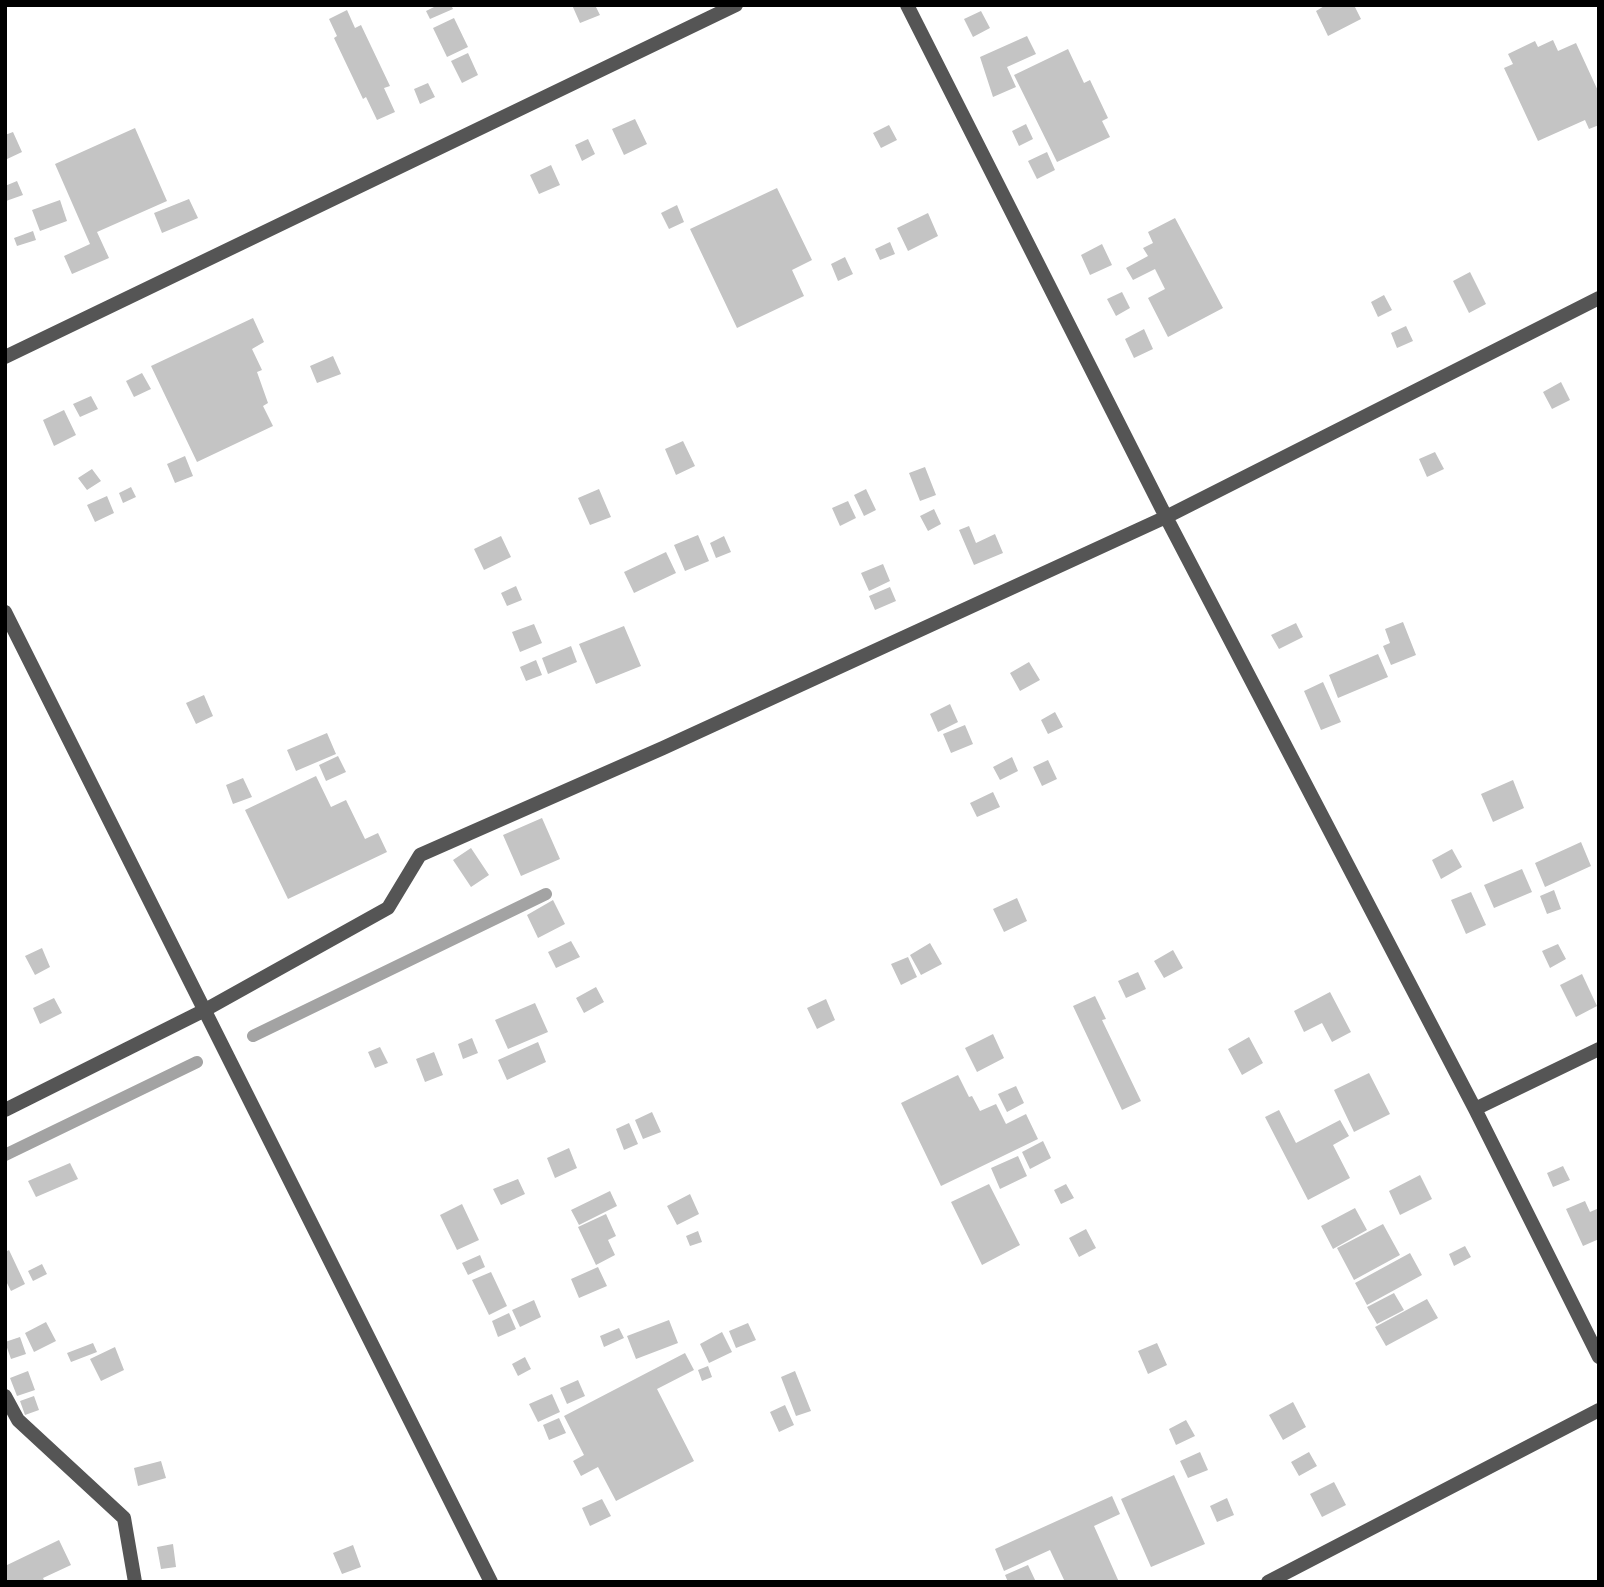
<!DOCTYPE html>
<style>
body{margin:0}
#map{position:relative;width:1604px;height:1587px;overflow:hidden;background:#fff;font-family:"Sofia Sans Condensed",sans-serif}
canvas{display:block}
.frame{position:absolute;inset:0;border:7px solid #000;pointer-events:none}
</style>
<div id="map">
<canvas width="1604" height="1587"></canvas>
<div class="frame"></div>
</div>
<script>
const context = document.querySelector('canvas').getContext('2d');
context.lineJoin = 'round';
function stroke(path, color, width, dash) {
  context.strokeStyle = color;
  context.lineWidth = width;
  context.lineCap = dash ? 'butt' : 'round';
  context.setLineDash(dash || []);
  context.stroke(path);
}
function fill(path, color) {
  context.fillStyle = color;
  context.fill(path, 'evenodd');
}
stroke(new Path2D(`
 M253,1036L546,894
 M5,1155L197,1062`), '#a3a3a3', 12);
fill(new Path2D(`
 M438,5H451L453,9L430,19L426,11Z
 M572,5H595L600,15L580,23Z
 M1326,5H1354L1361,19L1328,36L1316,11Z
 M347,10L355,28L361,25L390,86L384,88L395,112L377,120L366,97L363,99L334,38L337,36L329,19Z
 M981,11L990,28L973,37L964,19Z
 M454,18L468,47L447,57L433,28Z
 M1027,36L1036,54L1007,67L1016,87L993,97L980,57Z
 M1553,40L1558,51L1576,43L1599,93V125L1589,129L1585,120L1538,141L1504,68L1513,64L1508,54L1535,41L1538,47Z
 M1068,49L1084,83L1090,80L1108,118L1102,121L1110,137L1057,162L1014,75Z
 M468,53L478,75L462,83L451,61Z
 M428,83L435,97L420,104L414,89Z
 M635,119L647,144L624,155L612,129Z
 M1026,124L1033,139L1019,146L1012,131Z
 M889,125L897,140L881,148L873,133Z
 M135,128L167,201L97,232L109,258L72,274L64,256L90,244L55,164Z
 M13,132L22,152L5,160V135Z
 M588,139L595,154L582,161L575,145Z
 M1047,152L1055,170L1037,179L1028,161Z
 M551,165L560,185L539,194L530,175Z
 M17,181L23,195L6,201L5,186Z
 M777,188L812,260L792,270L804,296L737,328L690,229Z
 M189,199L198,218L162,233L154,213Z
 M60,200L67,221L40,231L32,210Z
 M677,205L684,222L669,229L661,213Z
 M928,213L938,236L908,251L897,228Z
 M1175,218L1223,308L1168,337L1148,298L1165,289L1155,269L1133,280L1126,268L1148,256L1143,248L1153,243L1148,232Z
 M33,231L36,240L17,246L14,238Z
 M890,242L895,254L880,260L875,249Z
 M1102,244L1112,265L1090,275L1081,255Z
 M845,257L853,274L838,281L831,264Z
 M1470,272L1486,304L1469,313L1453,281Z
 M1122,292L1130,308L1116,316L1107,299Z
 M1384,295L1392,310L1378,317L1371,302Z
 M253,318L264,342L252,349L262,370L257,372L268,403L263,406L273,426L197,462L151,366Z
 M1406,326L1413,341L1397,348L1391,333Z
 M1144,329L1153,349L1134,358L1125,339Z
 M333,356L341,374L317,383L310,366Z
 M142,373L151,389L134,397L126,381Z
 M1561,382L1570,400L1552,409L1543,392Z
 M91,396L98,409L80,417L73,404Z
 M64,410L76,435L54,446L43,420Z
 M683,441L695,466L676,475L665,449Z
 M1435,452L1444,469L1427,477L1419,459Z
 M185,456L193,476L175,483L167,464Z
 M925,467L936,495L920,501L909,473Z
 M92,469L101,481L87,490L78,478Z
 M131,487L136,497L123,503L119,493Z
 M599,489L611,517L590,525L578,498Z
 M866,489L876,510L864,516L854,495Z
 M107,496L114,513L95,522L87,505Z
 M848,501L856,518L840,526L832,508Z
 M934,509L941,524L928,531L920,516Z
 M969,526L976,543L995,534L1003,553L974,565L959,530Z
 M698,535L709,561L685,571L674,545Z
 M501,536L511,557L484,570L474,549Z
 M724,536L731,552L716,558L710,543Z
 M666,552L676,573L634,593L624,572Z
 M883,564L890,581L869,591L861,573Z
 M516,586L522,600L507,606L501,593Z
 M890,587L896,601L875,610L869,596Z
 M1403,622L1416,655L1391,665L1383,646L1390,643L1385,629Z
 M1296,623L1303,637L1279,649L1271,635Z
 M534,624L542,643L520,652L512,632Z
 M624,626L641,666L596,684L579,644Z
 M571,646L577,662L548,674L542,658Z
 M1378,654L1388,677L1338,698L1329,675Z
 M536,660L542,675L526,681L520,667Z
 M1029,662L1040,680L1020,691L1010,673Z
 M1323,682L1341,722L1321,730L1304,691Z
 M204,695L213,716L196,724L186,703Z
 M950,704L958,722L938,732L930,714Z
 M1055,712L1063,727L1048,734L1041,720Z
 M965,725L973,744L951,753L943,734Z
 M327,733L336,754L296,771L287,750Z
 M338,756L346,772L326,781L319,765Z
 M1012,757L1018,771L1000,780L993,767Z
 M1048,760L1057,779L1042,786L1033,767Z
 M316,776L331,807L346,800L365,839L378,833L387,852L288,899L245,810Z
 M243,778L252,797L233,804L226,785Z
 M1513,780L1524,808L1493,822L1481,794Z
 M993,792L1000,807L977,817L970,803Z
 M542,818L560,859L521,876L503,835Z
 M1581,842L1591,866L1545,887L1535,863Z
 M471,848L489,875L471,887L453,860Z
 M1452,849L1462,867L1441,879L1432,860Z
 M1522,869L1532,892L1494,908L1484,885Z
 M1554,890L1561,909L1547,914L1540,896Z
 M1471,892L1486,925L1466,934L1451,900Z
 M1017,898L1027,921L1004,932L993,909Z
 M553,900L565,924L538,938L527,915Z
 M571,941L580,957L556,968L548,952Z
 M930,943L942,964L921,975L910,955Z
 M1558,944L1566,959L1550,968L1542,951Z
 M42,948L50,967L35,975L25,956Z
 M1173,950L1183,968L1164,978L1154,961Z
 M908,957L917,977L901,985L891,964Z
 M1138,972L1146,989L1126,998L1118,981Z
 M1582,974L1597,1006L1576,1017L1560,985Z
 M596,987L604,1002L584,1013L576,998Z
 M1330,992L1351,1032L1332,1042L1322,1023L1304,1032L1294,1011Z
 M1095,996L1106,1019L1102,1020L1141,1101L1122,1110L1073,1006Z
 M54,998L62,1013L40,1024L33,1008Z
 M826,999L835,1020L817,1029L807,1008Z
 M535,1003L548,1032L508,1049L495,1020Z
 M993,1034L1004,1058L977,1072L965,1048Z
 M1249,1037L1263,1063L1242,1075L1228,1049Z
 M472,1038L478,1053L463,1059L458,1044Z
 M538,1042L546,1062L507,1080L498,1060Z
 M380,1047L388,1063L375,1068L368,1052Z
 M434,1052L443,1075L425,1082L416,1059Z
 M1369,1073L1390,1114L1354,1132L1334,1090Z
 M958,1075L969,1097L972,1096L980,1111L996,1104L1006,1124L1026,1114L1038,1139L941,1186L901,1103Z
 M1016,1086L1024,1103L1007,1112L998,1094Z
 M1279,1110L1296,1143L1340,1120L1349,1136L1333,1145L1350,1178L1308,1200L1265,1117Z
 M652,1112L661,1132L643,1139L635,1120Z
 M629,1123L638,1144L624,1150L616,1129Z
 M1043,1141L1051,1158L1030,1169L1022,1152Z
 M569,1148L577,1168L555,1178L547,1158Z
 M1018,1156L1027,1176L1000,1189L991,1168Z
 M70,1163L78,1179L36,1197L28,1181Z
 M1563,1166L1570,1180L1553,1187L1547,1173Z
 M1420,1175L1432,1199L1400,1215L1389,1191Z
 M518,1179L525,1194L501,1205L493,1189Z
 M989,1184L1020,1245L982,1265L951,1202Z
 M1066,1184L1074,1198L1061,1204L1054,1190Z
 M610,1191L617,1206L579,1225L571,1210Z
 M690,1194L699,1214L677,1225L667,1206Z
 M1585,1201L1590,1212L1599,1208V1239L1583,1246L1566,1209Z
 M462,1204L479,1240L457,1250L440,1215Z
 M1355,1208L1367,1230L1333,1249L1321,1226Z
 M606,1214L616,1236L608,1240L615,1255L596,1265L578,1227Z
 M1383,1224L1400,1255L1354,1280L1337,1248Z
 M1086,1229L1096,1248L1079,1257L1069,1238Z
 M698,1231L702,1242L690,1246L686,1236Z
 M1465,1246L1471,1257L1454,1266L1449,1254Z
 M9,1250L25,1284L11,1291L5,1279V1252Z
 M1410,1253L1422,1275L1367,1305L1355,1283Z
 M480,1255L485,1267L468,1275L462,1263Z
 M42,1264L47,1274L33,1281L28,1271Z
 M598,1267L607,1286L579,1298L571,1279Z
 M491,1272L507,1306L489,1315L472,1280Z
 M1394,1293L1404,1310L1377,1324L1367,1307Z
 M1427,1299L1438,1318L1386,1346L1375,1327Z
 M534,1300L541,1317L520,1327L512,1310Z
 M509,1313L516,1329L498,1337L492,1321Z
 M669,1320L678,1343L636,1359L627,1336Z
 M46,1322L56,1341L34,1352L25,1333Z
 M748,1323L756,1340L736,1348L729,1331Z
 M619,1328L624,1338L604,1347L600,1336Z
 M722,1332L732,1352L709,1363L700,1344Z
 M20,1337L26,1354L11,1359L5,1342Z
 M93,1343L97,1352L71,1362L67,1353Z
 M1157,1343L1167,1365L1148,1374L1138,1351Z
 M115,1347L124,1370L101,1381L90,1359Z
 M685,1353L694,1370L657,1389L694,1461L616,1501L598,1467L581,1476L573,1461L584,1455L564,1416Z
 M525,1357L531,1369L518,1376L512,1364Z
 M708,1366L712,1377L702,1381L698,1370Z
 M28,1371L35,1390L17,1396L10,1378Z
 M795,1371L811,1411L796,1416L781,1377Z
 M578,1380L585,1396L567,1404L560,1388Z
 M552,1394L560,1412L538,1422L529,1404Z
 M34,1396L39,1410L25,1415L20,1401Z
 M1293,1402L1306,1427L1283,1440L1269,1415Z
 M785,1405L794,1425L779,1432L770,1412Z
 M559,1418L566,1433L549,1440L543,1425Z
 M1186,1420L1195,1436L1176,1445L1169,1429Z
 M1200,1452L1208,1470L1188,1478L1180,1461Z
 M1309,1452L1317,1466L1299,1476L1291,1462Z
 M161,1461L166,1478L138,1486L134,1468Z
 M1174,1475L1205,1544L1151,1567L1121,1499Z
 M1334,1482L1346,1505L1322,1517L1310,1494Z
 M1112,1496L1120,1514L1094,1526L1119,1582H1065L1050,1550L1004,1571L995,1549Z
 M1227,1498L1234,1515L1217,1522L1210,1506Z
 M602,1499L611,1516L590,1526L582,1508Z
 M59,1540L71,1565L43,1578L45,1582H5V1566Z
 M173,1544L176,1567L161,1569L157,1547Z
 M353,1545L361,1567L342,1574L333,1553Z
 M1028,1565L1036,1582H1008L1005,1575Z`), '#c4c4c4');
stroke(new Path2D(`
 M907,5L1166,517L1475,1109L1599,1357
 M5,357L736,5
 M5,612L491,1582
 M1475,1109L1599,1049
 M5,1110L205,1010L388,908L420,855L663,748L1166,517L1599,298
 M5,1396L18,1420L124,1518L135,1582
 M1268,1582L1599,1410`), '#555', 14);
</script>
